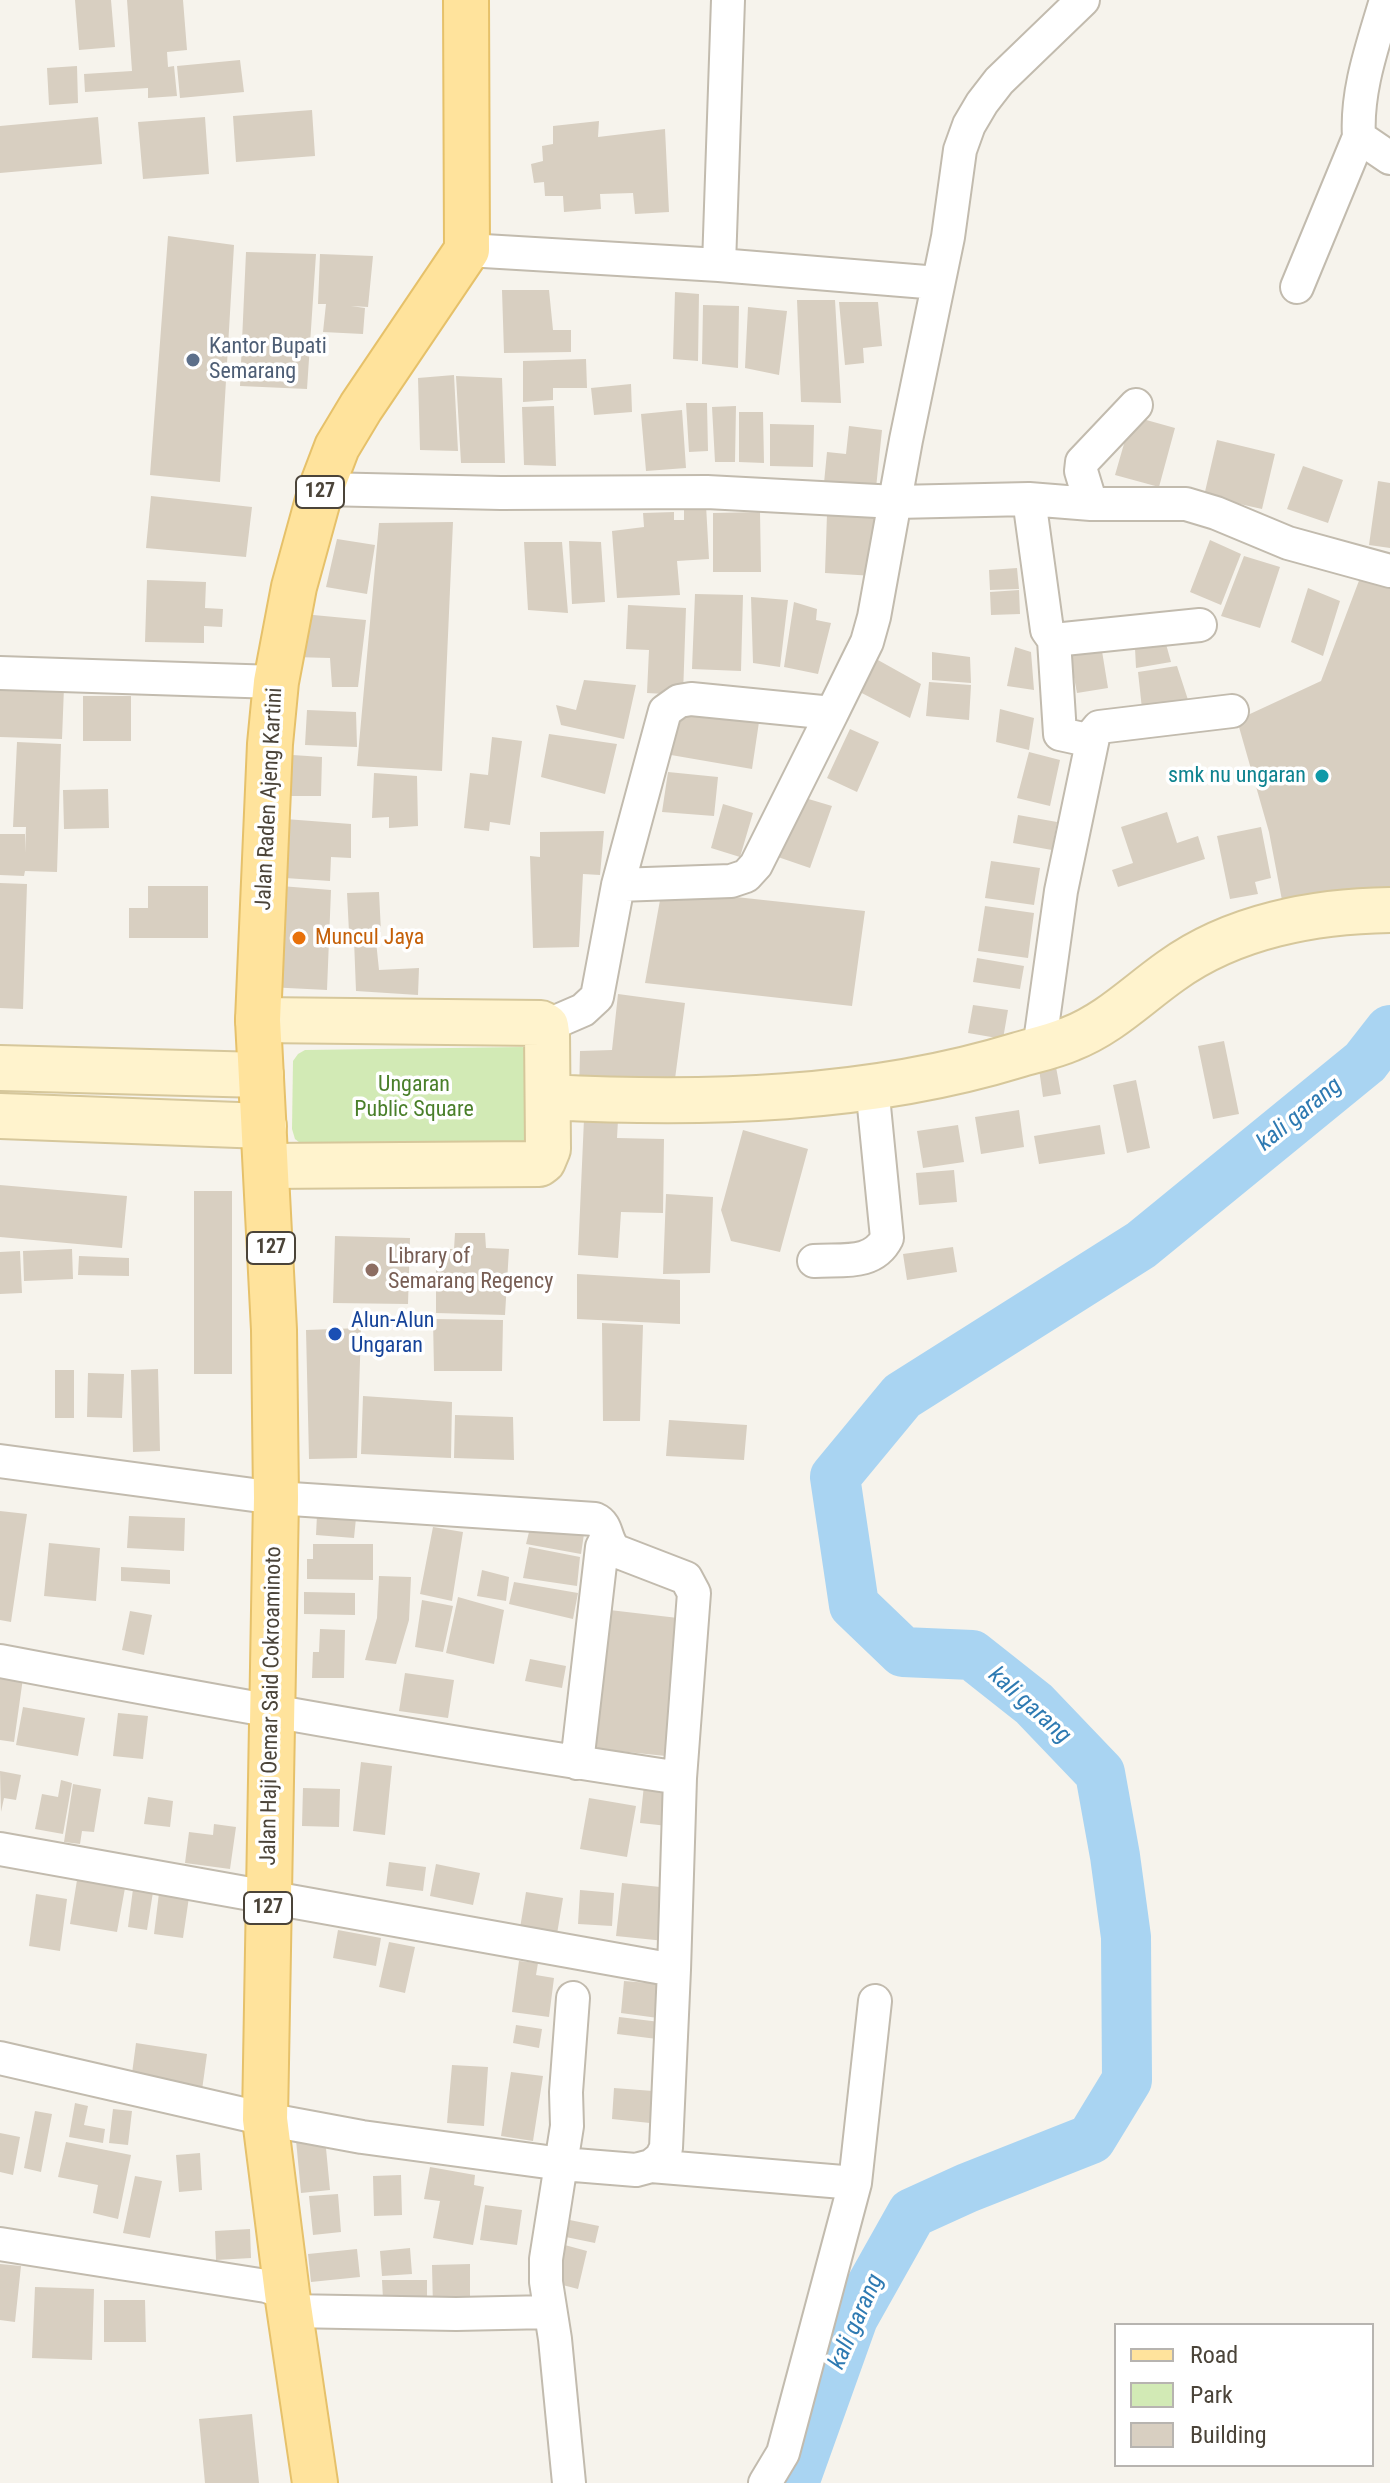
<!DOCTYPE html>
<style>
body{margin:0}
#map{position:relative;width:1390px;height:2483px;overflow:hidden;background:#f6f3ec;font-family:"Roboto Condensed",sans-serif}
canvas{display:block}
.legend{position:absolute;left:1114px;top:2323px;width:260px;height:144px;box-sizing:border-box;background:#fff;border:2px solid #b7b4b0;margin:0;padding:10px 14px;list-style:none;font-size:24px;color:#4b4439}
.legend li{display:flex;align-items:center;gap:16px;height:40px}
.legend b{width:40px;border:2px solid #b7b4b0}
</style>
<div id="map">
<canvas width="1390" height="2483"></canvas>
<ul class="legend">
<li><b style="height:10px;background:#ffe39c"></b>Road</li>
<li><b style="height:22px;background:#d2eab5"></b>Park</li>
<li><b style="height:22px;background:#d8cfc1"></b>Building</li>
</ul>
</div>
<script>
const context = document.querySelector('canvas').getContext('2d');
context.lineJoin = 'round';
function fill(path, color) {
  context.fillStyle = color;
  context.fill(path, 'evenodd');
}
function stroke(path, color, width, dash) {
  context.strokeStyle = color;
  context.lineWidth = width;
  context.lineCap = dash ? 'butt' : 'round';
  context.setLineDash(dash || []);
  context.stroke(path);
}
function write(font, color, halo, rows, align = 'center') {
  context.font = font + ' "Roboto Condensed",sans-serif';
  context.lineWidth = 7;
  context.setLineDash([]);
  context.textBaseline = 'middle';
  context.strokeStyle = halo;
  context.fillStyle = color;
  for (const [text, x, y, turn = 0] of rows) {
    context.save();
    context.translate(x, y);
    context.rotate((+turn || 0) * Math.PI / 180);
    context.textAlign = isNaN(turn) ? turn : align;
    if (halo) context.strokeText(text, 0, 0);
    context.fillText(text, 0, 0);
    context.restore();
  }
}
fill(new Path2D(`
 M522,1047L530,1049L529,1143L304,1146L295,1139L292,1129L293,1061L298,1054L305,1050Z`), '#d2eab5');
stroke(new Path2D(`
 M794,2483L853,2318L912,2213L967,2188L1091,2139L1127,2080L1126,1937L1115,1856L1100,1773L1034,1704L972,1655L903,1652L854,1605L835,1477L902,1396L1141,1245L1365,1062L1390,1030`), '#a9d4f2', 50);
fill(new Path2D(`
 M75,0H111L115,47L79,50Z
 M127,0H183L187,50L167,52L168,67L174,66L177,96L148,98V88L85,92L84,74L132,71Z
 M240,60L244,92L180,98L177,66Z
 M77,66L78,103L49,105L47,68Z
 M312,110L315,156L236,162L233,116Z
 M98,117L102,164L0,173V126Z
 M205,117L209,174L143,179L138,122Z
 M599,121L598,137L665,129L669,212L635,214L633,193L600,194L601,209L564,212L563,196H545L544,182L534,183L531,164L543,161L542,146L553,144V126Z
 M168,236L234,245L220,482L150,475Z
 M246,252L316,254L307,389L240,386Z
 M320,254L373,256L368,307L351,306L365,308L363,334L323,332L326,304H318Z
 M502,290H549L553,330H571V352L504,353Z
 M675,292L699,294L698,361L673,359Z
 M797,300H835L841,403L801,402Z
 M839,302H878L882,346L863,348L864,363L845,365Z
 M703,305L739,306L738,368L702,364Z
 M748,307L787,311L779,375L745,368Z
 M586,359L587,388H553V400L523,402V361Z
 M454,375L458,451L420,450L418,378Z
 M456,376L502,378L505,463H461Z
 M631,384L632,412L594,415L591,388Z
 M686,403H707L708,451L689,452Z
 M554,406L556,466L524,465L522,407Z
 M736,406L735,462H715L712,407Z
 M682,410L686,468L646,471L641,414Z
 M739,412H763L764,463L739,462Z
 M1132,416L1175,428L1159,487L1115,475Z
 M770,424L814,425L813,467L770,466Z
 M849,426L882,430L876,488L824,483L827,452L846,454Z
 M1217,440L1275,454L1262,509L1204,496Z
 M1303,466L1343,480L1328,523L1287,509Z
 M1378,481L1390,483V548L1369,545Z
 M151,496L252,507L246,557L146,548Z
 M684,505H706L709,559L677,561L680,595L617,598L612,531L644,527L643,513L674,512V520H684Z
 M760,512L761,572H713V513Z
 M827,514L876,516L874,576L825,573Z
 M453,522L442,771L357,766L379,523Z
 M337,539L375,545L367,594L326,587Z
 M1210,540L1241,554L1221,605L1190,592Z
 M569,541L601,542L605,602L572,604Z
 M524,542H562L568,613L528,610Z
 M1244,556L1280,567L1260,628L1221,616Z
 M1017,568L1019,589L990,590L989,570Z
 M1360,578L1390,583V897L1285,916L1269,832L1237,720L1321,681Z
 M147,580L206,582L205,608L223,609L222,627L204,626V643L145,642Z
 M1308,588L1340,601L1323,656L1291,642Z
 M1019,590L1020,614L991,615L990,592Z
 M695,594L743,595L741,671L692,669Z
 M751,597L788,600L780,667L753,663Z
 M794,602L817,609L816,620L831,623L818,674L784,667Z
 M628,605L686,608L683,695L647,693L649,650L626,649Z
 M303,614L366,620L358,687H332L330,658L294,657Z
 M1166,644L1171,662L1136,668L1135,648Z
 M1015,647L1031,652L1034,690L1007,686Z
 M1102,651L1108,688L1077,693L1069,652Z
 M932,652L970,657L971,683L932,680Z
 M869,655L921,684L910,718L854,689Z
 M1177,666L1191,709L1143,718L1138,672Z
 M584,680L636,685L624,739L561,725L556,705L576,710Z
 M929,682L971,685L969,720L926,716Z
 M0,685L64,687L62,739L0,737Z
 M83,696H131V741H83Z
 M680,708L759,722L752,769L671,755Z
 M1000,709L1034,718L1029,750L996,742Z
 M307,710L356,712L357,747L305,745Z
 M850,729L879,742L857,792L827,778Z
 M549,734L617,744L605,794L541,777Z
 M492,737L522,741L510,825L490,822L489,831L464,828L470,773L488,775Z
 M17,742L61,744L57,872L25,871L24,876L0,875V834H25V853L26,827H13Z
 M1029,752L1060,760L1050,806L1017,798Z
 M278,754L322,757L321,796H277Z
 M668,772L718,777L714,816L662,812Z
 M374,773L417,776L418,826L389,828V817L372,818Z
 M108,789L109,828L64,829L63,790Z
 M795,795L832,806L810,868L775,856Z
 M723,804L753,813L740,857L711,848Z
 M1167,812L1177,843L1198,836L1205,859L1118,887L1112,870L1133,863L1121,827Z
 M1018,815L1057,822L1052,850L1013,843Z
 M272,818L351,824V858L331,857L330,881L270,877Z
 M1261,827L1271,878L1255,882L1258,894L1230,899L1217,836Z
 M604,831L600,875L583,874L579,947L533,948L530,856L540,857V832Z
 M991,861L1040,868L1034,905L985,898Z
 M0,883L27,884L23,1009L0,1008Z
 M268,885L331,890L327,990L268,987Z
 M148,886H208V938H129V908H148Z
 M662,889L865,911L852,1006L645,983Z
 M379,892L381,932H349L347,893Z
 M985,906L1034,913L1028,958L978,951Z
 M354,940L376,941L379,970L419,968L418,995L356,991Z
 M977,958L1024,966L1020,989L973,982Z
 M618,994L685,1003L673,1094L579,1093L580,1051L612,1050Z
 M973,1005L1008,1010L1003,1039L968,1033Z
 M1224,1041L1239,1114L1213,1119L1198,1046Z
 M1056,1067L1061,1094L1043,1097L1039,1069Z
 M1136,1080L1150,1148L1127,1153L1113,1085Z
 M1019,1110L1024,1147L981,1154L975,1117Z
 M584,1119L618,1120L617,1138L664,1139L663,1213L621,1212L618,1258L578,1255Z
 M958,1125L964,1162L923,1168L917,1131Z
 M1100,1125L1105,1154L1039,1164L1034,1136Z
 M743,1130L808,1149L780,1252L731,1241L721,1210Z
 M954,1170L957,1202L919,1205L916,1173Z
 M0,1185L127,1196L122,1248L0,1237Z
 M194,1191H232V1374H194Z
 M666,1194L713,1197L710,1273L663,1274Z
 M455,1233H485L486,1248L509,1249L505,1315L436,1313V1249H454Z
 M335,1236L410,1238L408,1304L333,1303Z
 M953,1247L957,1272L907,1280L903,1254Z
 M72,1249L73,1279L24,1281L23,1251Z
 M20,1251L22,1293L0,1294V1252Z
 M79,1256L129,1258V1276L78,1275Z
 M577,1274L680,1280V1324L577,1319Z
 M433,1319L503,1320L502,1371H434Z
 M602,1323L643,1325L640,1421H603Z
 M361,1328L357,1458L309,1459L306,1330Z
 M158,1369L160,1451L133,1452L131,1370Z
 M55,1370H74V1418H55Z
 M88,1373L124,1374L122,1418L87,1417Z
 M363,1396L452,1402L451,1458L361,1454Z
 M455,1415L513,1417L514,1460L454,1458Z
 M669,1420L747,1425L744,1460L666,1456Z
 M0,1511L27,1514L11,1622L0,1620Z
 M317,1515L356,1518L354,1538L316,1535Z
 M129,1516L185,1518L184,1551L127,1548Z
 M531,1524L584,1534L581,1554L526,1544Z
 M433,1527L463,1532L452,1601L420,1594Z
 M49,1543L100,1548L96,1601L44,1596Z
 M313,1544H373V1580L307,1579V1559H313Z
 M529,1547L580,1557L577,1586L523,1578Z
 M121,1567L170,1570V1584L121,1581Z
 M482,1570L509,1577L506,1601L477,1596Z
 M379,1576L411,1577L409,1620L396,1664L365,1660L377,1618Z
 M514,1582L578,1593L573,1619L509,1604Z
 M304,1592L355,1593V1615L304,1614Z
 M458,1597L504,1610L494,1664L446,1653Z
 M422,1600L453,1606L443,1652L415,1647Z
 M601,1609L678,1618L666,1756L588,1748Z
 M130,1611L152,1615L144,1655L122,1650Z
 M320,1629L345,1630L344,1678H312L313,1652H319Z
 M530,1659L566,1666L562,1688L525,1681Z
 M0,1667L24,1671L14,1742L0,1740Z
 M405,1673L454,1680L448,1718L399,1711Z
 M23,1707L85,1718L78,1756L16,1745Z
 M118,1713L148,1716L143,1759L113,1756Z
 M361,1762L392,1766L385,1835L353,1831Z
 M0,1771L21,1775L16,1800L4,1798L1,1812Z
 M61,1780L72,1783L63,1834L35,1829L42,1794L58,1797Z
 M73,1784L101,1789L94,1832L82,1831L80,1844L64,1842Z
 M644,1785L672,1787L668,1826L640,1823Z
 M303,1788L340,1789L339,1827L302,1826Z
 M148,1797L173,1801L170,1827L144,1824Z
 M589,1798L636,1806L627,1857L580,1849Z
 M214,1824L236,1827L230,1869L185,1863L189,1832L213,1835Z
 M389,1862L426,1867L423,1891L386,1886Z
 M436,1864L480,1873L473,1905L430,1896Z
 M77,1880L125,1888L117,1932L70,1924Z
 M622,1883L670,1888L665,1941L616,1936Z
 M133,1889L153,1892L147,1930L128,1927Z
 M580,1890L614,1893L612,1926L578,1924Z
 M526,1892L563,1898L557,1934L520,1928Z
 M159,1893L189,1897L183,1938L154,1934Z
 M36,1894L67,1899L60,1951L29,1946Z
 M338,1930L381,1938L376,1966L333,1958Z
 M389,1942L415,1947L405,1993L379,1987Z
 M519,1961L538,1963L536,1975L554,1978L549,2017L512,2012Z
 M624,1981L661,1984L658,2018L621,2013Z
 M619,2017L660,2022L657,2039L617,2034Z
 M516,2025L542,2029L539,2048L513,2043Z
 M136,2043L207,2054L202,2090L131,2081Z
 M452,2065L488,2067L484,2126L447,2123Z
 M511,2072L543,2076L533,2141L501,2136Z
 M614,2088L653,2091L650,2123L612,2119Z
 M75,2103L88,2106L84,2125L105,2129L103,2143L69,2137Z
 M113,2109L132,2111L128,2145L109,2143Z
 M35,2111L52,2114L41,2172L24,2168Z
 M0,2133L20,2137L13,2175L0,2172Z
 M325,2138L330,2190L301,2193L296,2140Z
 M66,2142L131,2155L118,2219L93,2213L98,2185L58,2177Z
 M200,2153L202,2190L179,2192L176,2155Z
 M430,2167L475,2175L474,2185L484,2187L473,2245L433,2238L440,2201L424,2199Z
 M401,2175L402,2215L374,2216L373,2176Z
 M135,2176L162,2181L150,2238L123,2233Z
 M338,2194L341,2232L313,2235L309,2196Z
 M485,2205L522,2210L517,2245L480,2240Z
 M560,2218L599,2226L595,2243L556,2235Z
 M250,2229L251,2258L216,2260L215,2231Z
 M561,2244L587,2251L578,2289L551,2282Z
 M410,2248L412,2274L382,2276L380,2251Z
 M357,2249L360,2277L311,2282L308,2254Z
 M0,2264L21,2266L15,2322L0,2320Z
 M470,2264V2308H433L432,2265Z
 M382,2280H427V2299H383Z
 M35,2287L94,2289L92,2360L32,2358Z
 M104,2300H145L146,2342H104Z
 M252,2414L259,2483H205L199,2419Z`), '#d8cfc1');
const street = new Path2D(`
 M1386,0C1373,45 1356,90 1359,137L1390,158
 M467,250L719,265L938,283
 M719,265L728,0
 M1297,287L1359,137
 M321,489L501,493L707,492L896,502L1029,499L1091,504H1186L1216,513L1288,543L1390,571
 M1029,499L1047,630L1054,640L1200,625
 M1091,504L1081,471L1082,462L1136,405
 M1054,640L1060,734L1092,741
 M0,673L276,682
 M618,885L731,881L746,876L756,865L832,713
 M546,1026L583,1010L597,997L618,885L665,711L679,701L691,699L832,713L867,642L874,617L906,440L948,237L960,150L969,125L982,103L999,81L1083,0
 M1039,1049L1061,891L1094,733L1099,727L1232,711
 M814,1261C842,1259 873,1266 887,1238L872,1086
 M0,1461L276,1498L595,1519C609,1525 604,1541 616,1551L686,1578L694,1593L680,1778L674,1970L666,2148L661,2158L651,2166L636,2170L562,2164L362,2137L265,2119L0,2058
 M0,1661C226,1704 452,1744 680,1778
 M577,1763L602,1547L607,1537
 M0,1849L674,1970
 M651,2166L855,2183L783,2453L765,2483
 M855,2183L875,2001
 M0,2244L266,2286L287,2293
 M289,2311L456,2314L550,2312
 M569,2483L555,2339L546,2282V2259L567,2126L566,2092L573,1998`);
const secondary = new Path2D(`
 M258,1020L541,1023L546,1026L547,1033L548,1149L543,1161L539,1164L267,1166
 M0,1068L261,1075
 M548,1097C704,1105 868,1101 1018,1055C1035,1050 1054,1046 1070,1039C1109,1024 1137,995 1171,971C1233,926 1315,911 1390,910
 M0,1116L264,1126`);
const primary = new Path2D(`
 M315,2483L287,2293L265,2119L276,1498L274,1330L258,1020L270,744L276,682L294,587L321,489L337,447L361,407L467,250L466,0`);
stroke(street, '#c2bbae', 36);
stroke(secondary, '#d6c79b', 48);
stroke(primary, '#e6c16a', 48);
stroke(street, '#fff', 32);
stroke(secondary, '#fff3cd', 44);
stroke(primary, '#ffe39c', 44);
for (const [x, y, r, color] of [
 [193,360,8,"#5c6f8a"],
 [1322,776,8,"#0f9aa8"],
 [299,938,8,"#e8710a"],
 [372,1270,8,"#8d6e63"],
 [335,1334,8,"#1a4fb4"]
]) {
  const dot = new Path2D();
  dot.arc(x, y, r, 0, 2 * Math.PI);
  context.fillStyle = color;
  context.fill(dot);
  stroke(dot, '#fff', 3);
}
for (const [x, y, w] of [
 [320,492,48],
 [271,1248,48],
 [268,1908,48]
]) {
  const box = new Path2D();
  box.roundRect(x - w / 2, y - 16, w, 32, 6);
  context.fillStyle = '#fff';
  context.fill(box);
  stroke(box, '#4b4439', 2);
}
write('bold 20px', '#4b4439', null, [
 ["127",320,492],
 ["127",271,1248],
 ["127",268,1908]
]);
write('22px', '#4e5e75', '#fff', [
 ["Kantor Bupati",209,347],
 ["Semarang",209,372]
], 'left');
write('22px', '#0d838f', '#fff', [
 ["smk nu ungaran",1306,776]
], 'right');
write('22px', '#4b4439', '#fff', [
 ["Jalan Raden Ajeng Kartini",270,799,-87],
 ["Jalan Haji Oemar Said Cokroaminoto",272,1706,-89]
]);
write('22px', '#c56008', '#fff', [
 ["Muncul Jaya",315,938]
], 'left');
write('22px', '#4a7f2a', '#fff', [
 ["Ungaran",414,1085],
 ["Public Square",414,1110]
]);
write('22px', '#785e54', '#fff', [
 ["Library of",388,1257],
 ["Semarang Regency",388,1282]
], 'left');
write('22px', '#164399', '#fff', [
 ["Alun-Alun",351,1321],
 ["Ungaran",351,1346]
], 'left');
write('italic 24px', '#2e7ab2', '#fff', [
 ["kali garang",1300,1115,-39],
 ["kali garang",1029,1706,42],
 ["kali garang",857,2322,-66]
]);
</script>
